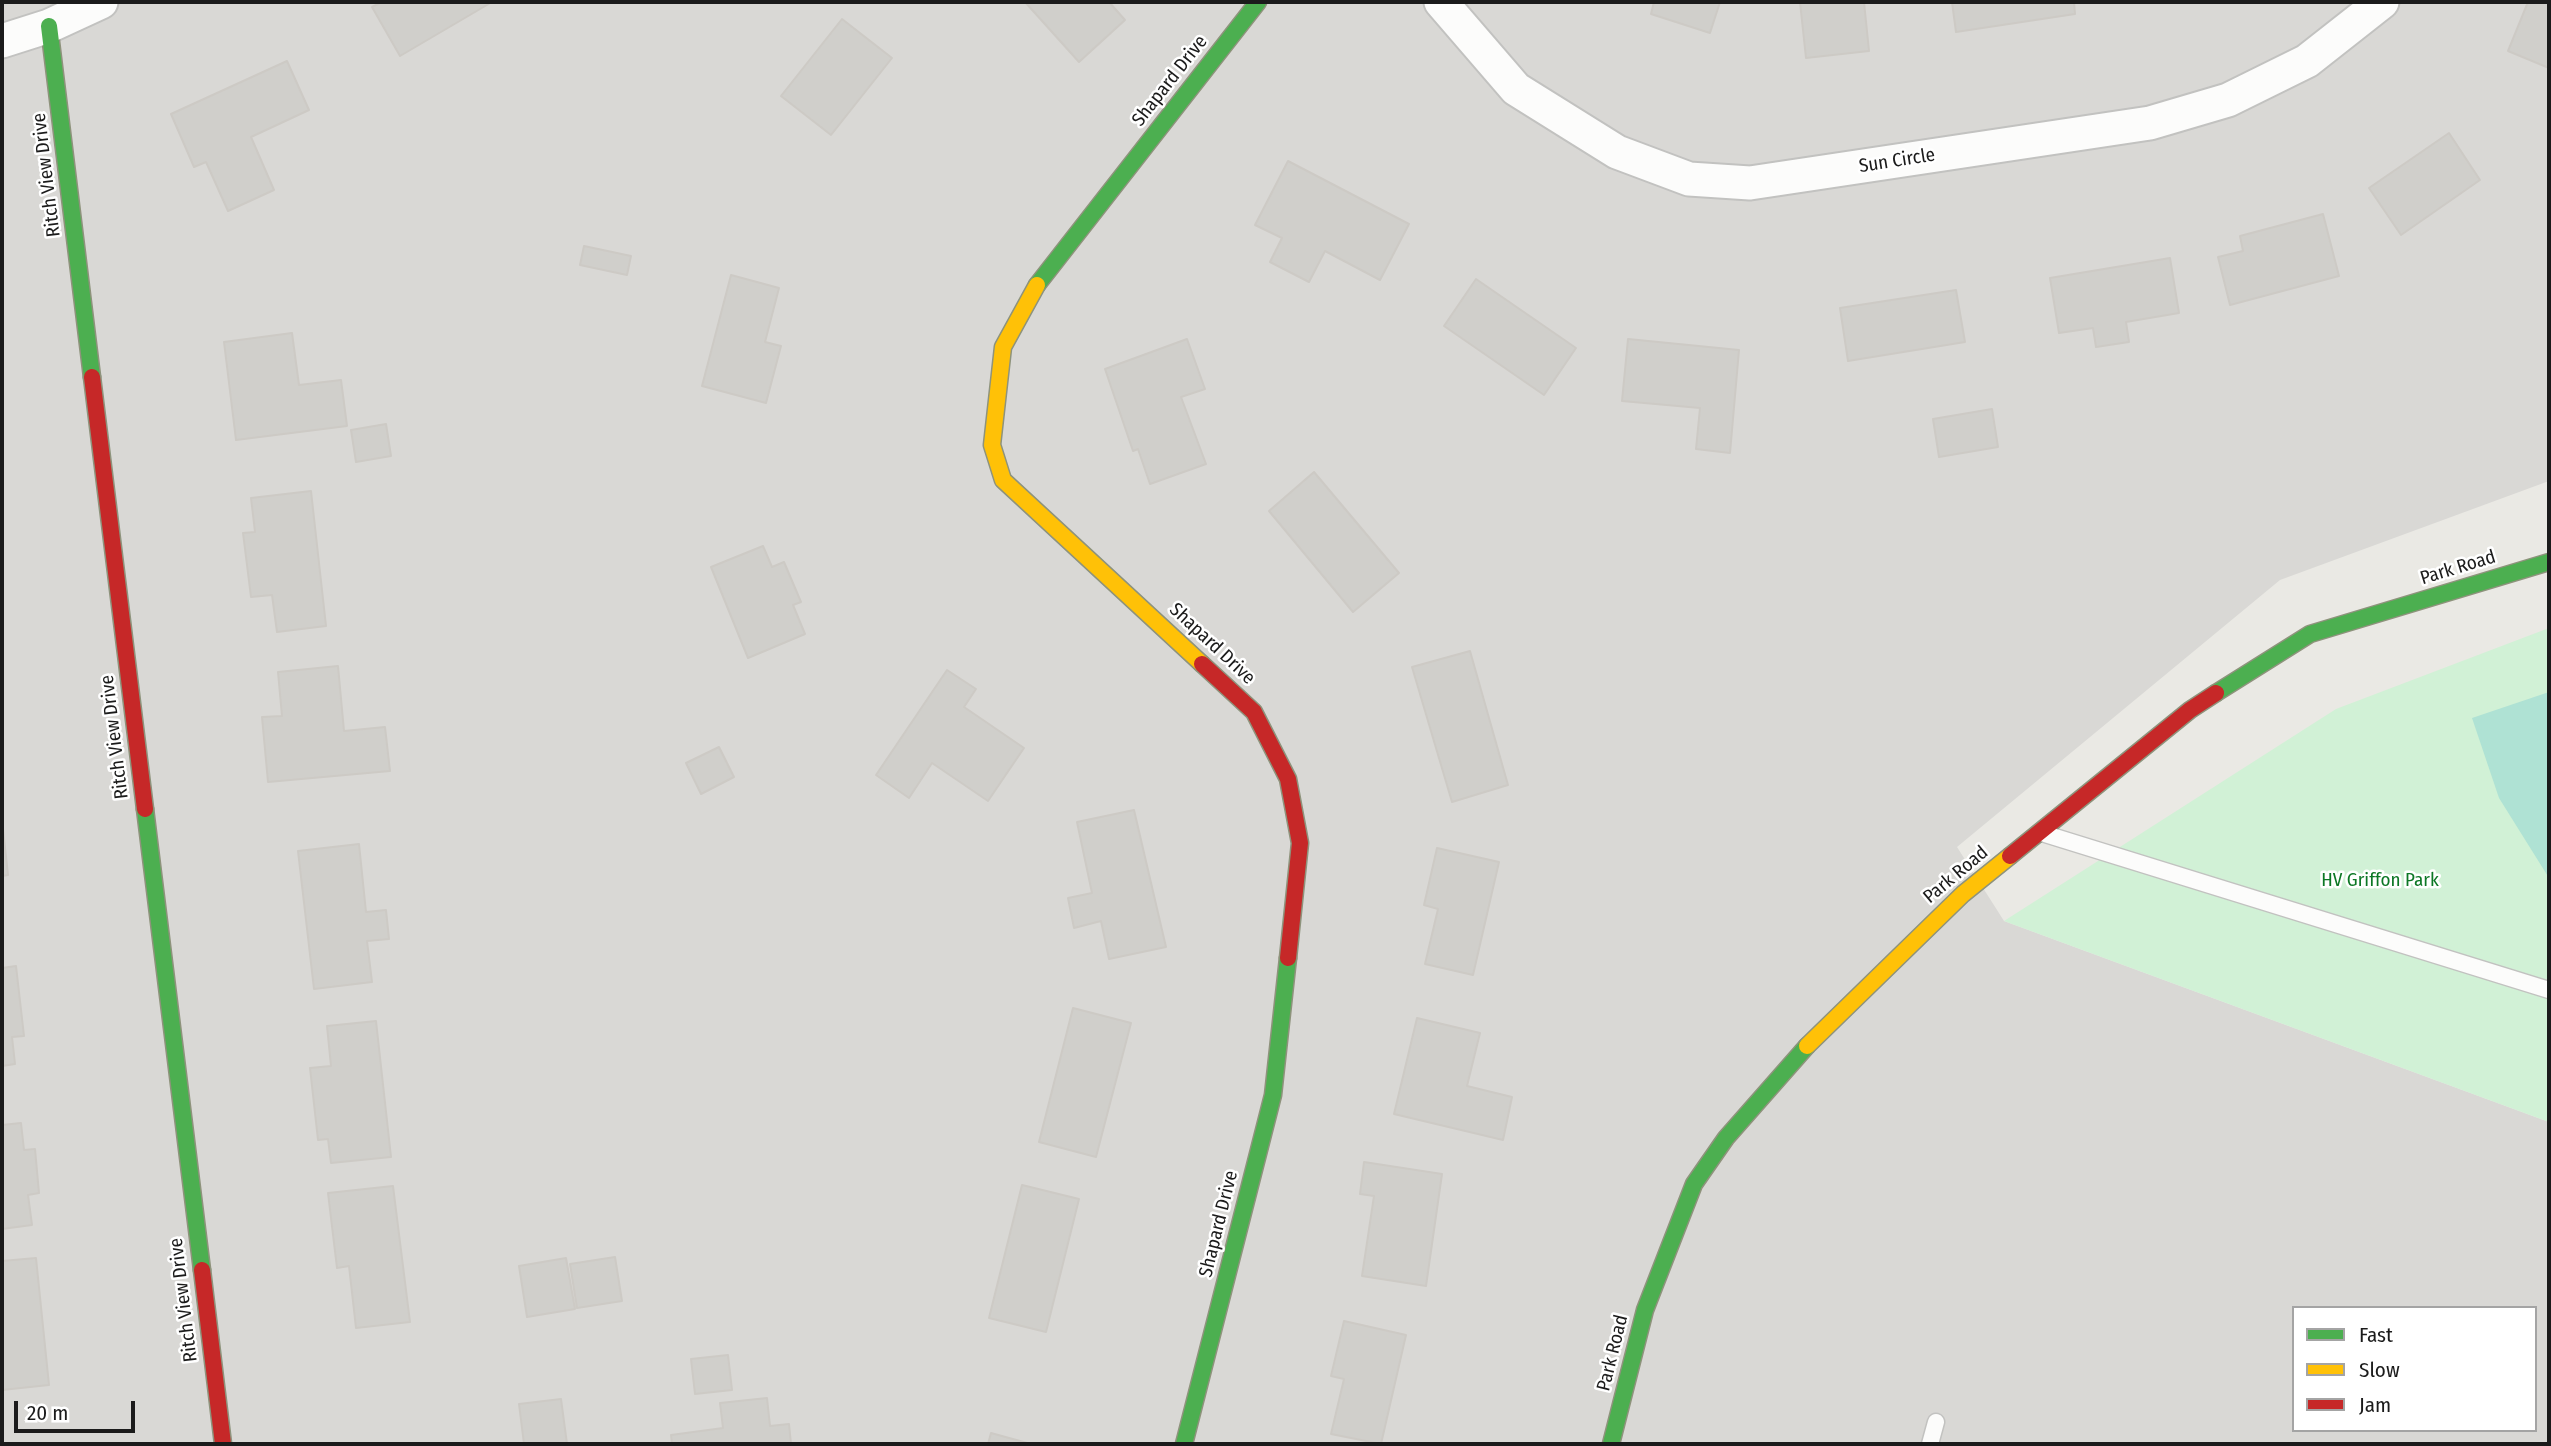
<!DOCTYPE html>
<style>
body{margin:0}
#map{position:relative;width:2551px;height:1446px;overflow:hidden;background:#eae9e4;font-family:"Fira Sans Condensed",sans-serif}
canvas{display:block}
.frame{position:absolute;inset:0;border:4px solid #1b1b1b;pointer-events:none}
.legend{position:absolute;left:2292px;top:1306px;width:245px;height:126px;box-sizing:border-box;background:#fff;border:2px solid #a4a4a4;margin:0;padding:9px 12px;list-style:none;font-size:21px;color:#1b1b1b}
.legend li{display:flex;align-items:center;gap:14px;height:35px}
.legend b{width:35px;border:2px solid #a4a4a4}
.scale{position:absolute;left:14px;top:1401px;width:121px;height:32px;box-sizing:border-box;border:4px solid #1b1b1b;border-top:0;padding-left:9px;font-size:21px;line-height:24px;white-space:nowrap;color:#1b1b1b;-webkit-text-stroke:5px #fff;paint-order:stroke}
</style>
<div id="map">
<canvas width="2551" height="1446"></canvas>
<div class="frame"></div>
<ul class="legend">
<li><b style="height:9px;background:#4caf50"></b>Fast</li>
<li><b style="height:9px;background:#ffc107"></b>Slow</li>
<li><b style="height:9px;background:#c62828"></b>Jam</li>
</ul>
<div class="scale">20 m</div>
</div>
<script>
const context = document.querySelector('canvas').getContext('2d');
context.lineJoin = 'round';
function fill(path, color) {
  context.fillStyle = color;
  context.fill(path, 'evenodd');
}
function stroke(path, color, width, dash) {
  context.strokeStyle = color;
  context.lineWidth = width;
  context.lineCap = dash ? 'butt' : 'round';
  context.setLineDash(dash || []);
  context.stroke(path);
}
function write(font, color, halo, rows, align = 'center') {
  context.font = font + ' "Fira Sans Condensed",sans-serif';
  context.lineWidth = 5;
  context.setLineDash([]);
  context.textBaseline = 'middle';
  context.strokeStyle = halo;
  context.fillStyle = color;
  for (const [text, x, y, turn = 0] of rows) {
    context.save();
    context.translate(x, y);
    context.rotate((+turn || 0) * Math.PI / 180);
    context.textAlign = isNaN(turn) ? turn : align;
    if (halo) context.strokeText(text, 0, 0);
    context.fillText(text, 0, 0);
    context.restore();
  }
}
fill(new Path2D(`
 M2,2H2549V481L2280,580L1957,847L2004,921L2549,1122V1444H2ZM2294,1308H2535V1430H2294Z`), '#d9d8d5');
fill(new Path2D(`
 M2549,628V1122L2004,921L2336,709Z`), '#d1f1d6');
fill(new Path2D(`
 M2549,692V878L2499,798L2472,718Z`), '#afe2d4');
const building = new Path2D(`
 M382,2H492L400,56L372,7Z
 M1025,2H1109L1125,20L1079,62Z
 M1654,2H1720L1710,33L1651,14Z
 M1800,2H1864L1869,51L1806,58Z
 M1952,2H2074L2075,14L1956,32Z
 M2528,2H2549V68L2508,51Z
 M842,19L892,58L831,135L781,96Z
 M287,61L309,110L251,137L274,190L228,211L206,162L194,167L171,114Z
 M2449,133L2480,180L2401,235L2369,188Z
 M1288,161L1409,224L1380,280L1325,251L1309,282L1270,262L1282,238L1255,225Z
 M2323,214L2339,276L2230,305L2218,257L2243,251L2240,236Z
 M584,246L631,256L627,275L580,265Z
 M2170,258L2179,313L2126,322L2129,342L2096,347L2093,328L2059,333L2050,278Z
 M731,275L779,288L765,342L781,346L766,403L702,386Z
 M1476,279L1576,348L1544,395L1444,326Z
 M1956,290L1965,342L1848,361L1840,308Z
 M292,333L299,385L341,380L347,426L236,440L224,342Z
 M1187,339L1205,389L1181,397L1206,464L1150,484L1138,449L1133,451L1105,369Z
 M1628,339L1739,350L1730,453L1696,449L1700,408L1622,401Z
 M1992,409L1998,447L1939,457L1933,419Z
 M386,424L391,456L356,462L351,430Z
 M1314,472L1399,573L1353,612L1269,511Z
 M311,491L326,626L277,632L272,595L251,597L243,533L255,532L251,498Z
 M763,546L772,567L784,562L801,602L793,605L805,634L748,658L711,567Z
 M1470,651L1508,785L1452,802L1412,667Z
 M338,666L344,731L385,727L390,771L268,782L262,717L282,716L278,672Z
 M947,670L976,689L964,707L1024,748L988,801L932,763L909,798L876,775Z
 M719,747L734,777L701,794L686,763Z
 M1134,810L1166,947L1109,959L1101,921L1074,928L1068,898L1092,893L1077,822Z
 M3,829L8,875L2,876V830Z
 M359,844L366,912L386,910L389,939L367,941L372,982L314,989L298,851Z
 M1437,848L1499,862L1473,975L1425,964L1438,909L1424,905Z
 M16,966L24,1036L12,1037L15,1064L2,1066V968Z
 M1073,1008L1131,1023L1096,1157L1039,1142Z
 M1417,1018L1480,1033L1467,1086L1512,1097L1503,1140L1394,1114Z
 M376,1021L391,1157L331,1163L328,1139L318,1140L310,1068L331,1066L327,1026Z
 M21,1123L24,1150L35,1149L39,1193L28,1195L32,1225L2,1229V1125Z
 M1364,1162L1442,1174L1426,1286L1362,1276L1374,1196L1360,1194Z
 M1022,1185L1079,1199L1046,1332L989,1318Z
 M393,1186L410,1322L356,1328L349,1266L337,1268L328,1193Z
 M615,1257L622,1301L577,1308L570,1264Z
 M36,1258L49,1385L2,1390V1261Z
 M566,1258L575,1309L527,1317L519,1266Z
 M1344,1321L1406,1335L1381,1444L1331,1434L1344,1379L1331,1376Z
 M728,1355L732,1390L695,1394L691,1359Z
 M767,1398L770,1426L789,1424L791,1444H672L671,1435L723,1428L720,1403Z
 M561,1399L567,1444H524L519,1404Z
 M991,1433L1031,1444H988Z`);
fill(building, '#d0cfcb');
stroke(building, '#cdcac5', 2);
const lane = new Path2D(`
 M2042,833L2549,990
 M1930,1444L1936,1422`);
const street = new Path2D(`
 M1441,2L1516,89L1617,152L1689,179L1750,183L2150,123L2228,100L2307,61L2382,2
 M2,41L49,26L101,2`);
const fast = new Path2D(`
 M49,26L92,377
 M1037,285L1258,2
 M2216,693L2310,634L2549,562
 M145,809L202,1270
 M1184,1444L1273,1095L1288,958
 M1611,1444L1645,1310L1694,1184L1726,1138L1807,1046`);
const slow = new Path2D(`
 M1037,285L1003,347L992,445L1003,480L1202,664
 M1807,1046L1963,894L2010,856`);
const jam = new Path2D(`
 M92,377L145,809
 M1202,664L1254,712L1288,779L1300,843L1288,958
 M2010,856L2190,710L2216,693
 M202,1270L223,1444`);
stroke(lane, '#c2c2c0', 19);
stroke(street, '#c2c2c0', 37);
stroke(fast, '#8e937c', 19);
stroke(slow, '#8e937c', 19);
stroke(jam, '#8e937c', 19);
stroke(lane, '#fcfcfb', 16);
stroke(street, '#fcfcfb', 33);
stroke(fast, '#4caf50', 16);
stroke(slow, '#ffc107', 16);
stroke(jam, '#c62828', 16);
write('19px', '#1b1b1b', '#fff', [
 ["Shapard Drive",1170,81,-52],
 ["Sun Circle",1897,161,-9],
 ["Ritch View Drive",47,175,-97],
 ["Park Road",2458,568,-17],
 ["Shapard Drive",1212,644,43],
 ["Ritch View Drive",115,737,-97],
 ["Park Road",1956,875,-40],
 ["Shapard Drive",1219,1224,-76],
 ["Ritch View Drive",184,1300,-97],
 ["Park Road",1613,1353,-76]
]);
write('19px', '#0c7725', '#fff', [
 ["HV Griffon Park",2380,881]
]);
</script>
